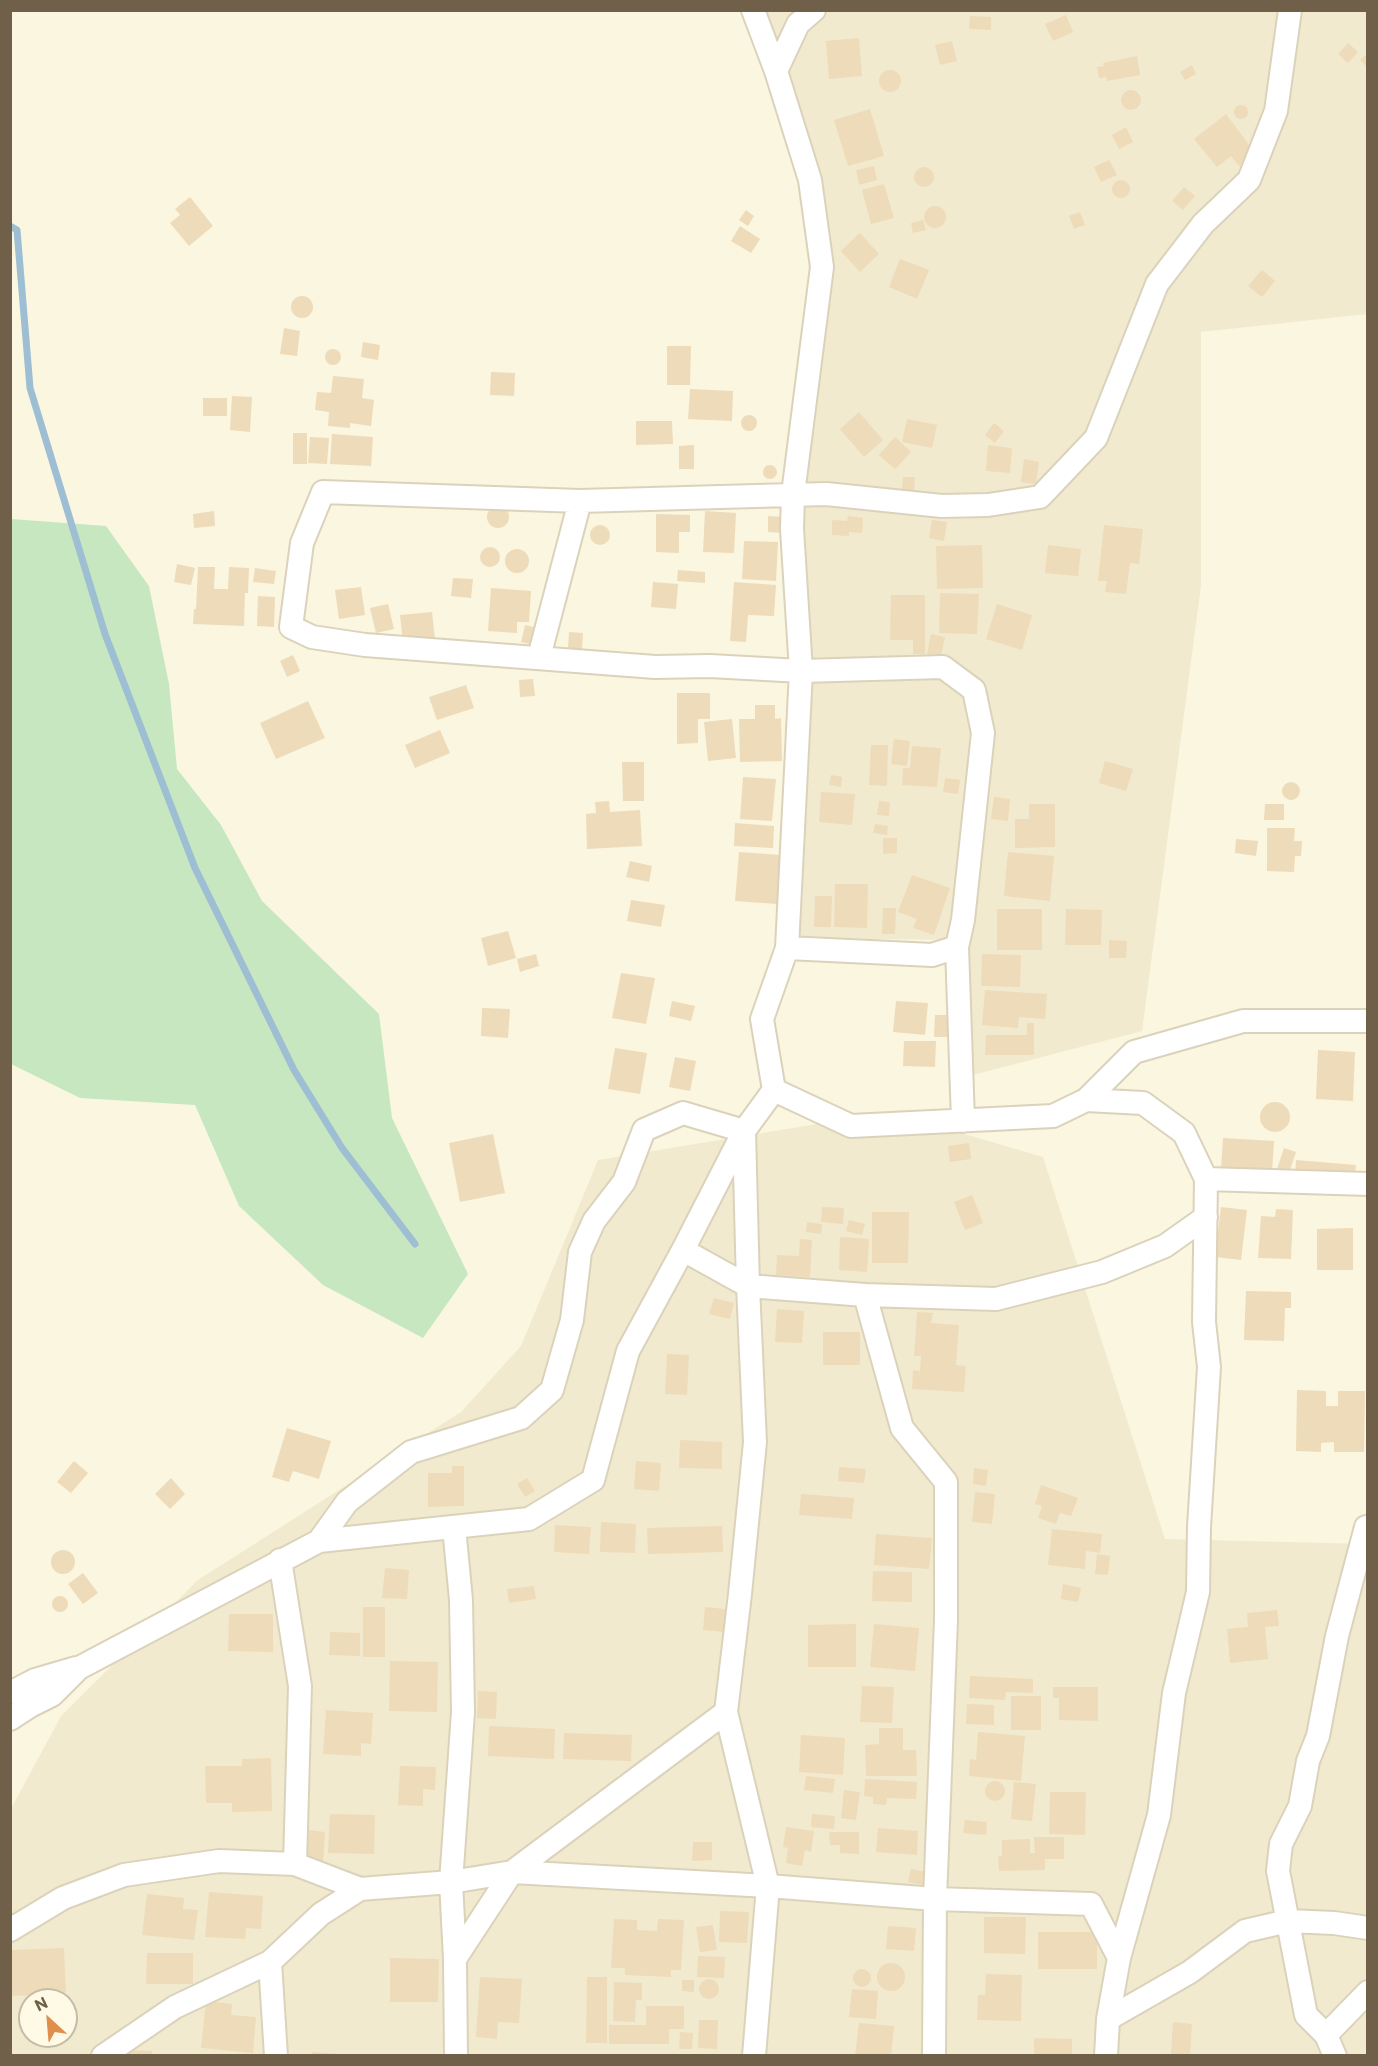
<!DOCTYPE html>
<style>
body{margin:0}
#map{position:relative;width:1378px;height:2066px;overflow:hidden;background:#fbf6e0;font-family:Commissioner,sans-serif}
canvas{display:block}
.frame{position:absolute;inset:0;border:12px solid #706049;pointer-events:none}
.north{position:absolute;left:18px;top:1988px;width:60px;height:60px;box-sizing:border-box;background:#fefae6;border:2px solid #c5bca7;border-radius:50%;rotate:334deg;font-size:16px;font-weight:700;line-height:24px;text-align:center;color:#706049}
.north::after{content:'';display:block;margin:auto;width:21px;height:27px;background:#df8e4b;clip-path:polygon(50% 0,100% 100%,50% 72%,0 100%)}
</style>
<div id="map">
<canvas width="1378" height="2066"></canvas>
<div class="frame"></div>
<div class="north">N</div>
</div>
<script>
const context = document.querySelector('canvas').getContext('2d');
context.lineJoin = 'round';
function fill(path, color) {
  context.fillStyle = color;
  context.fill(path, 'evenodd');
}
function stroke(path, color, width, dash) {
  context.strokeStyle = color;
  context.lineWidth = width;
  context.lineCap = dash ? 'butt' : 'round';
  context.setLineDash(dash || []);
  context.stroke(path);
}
fill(new Path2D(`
 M739,11H1367V314L1201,332V586L1142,1031L969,1076L956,940L794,938L803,489L829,274L744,14Z
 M890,1112L1043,1157L1165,1539L1367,1544V2055L11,2056V1809L61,1716L198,1580L461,1412L521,1346L598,1160ZM30,2000H66V2036H30Z`), '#f2eacf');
fill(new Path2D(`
 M11,519L106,526L149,586L169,684L177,769L221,825L262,901L379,1014L392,1118L468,1274L423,1338L323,1285L239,1206L195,1105L80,1098L11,1064Z`), '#c7e7c0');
stroke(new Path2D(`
 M10,226L17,230L30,388L105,634L195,868L294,1070L342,1148L415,1244`), '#9dbed3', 7);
fill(new Path2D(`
 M1066,15L1073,32L1053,41L1045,24Z
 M970,16L991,17V30L969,29Z
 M859,38L862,76L829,79L826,41Z
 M952,41L957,61L940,65L935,45Z
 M1348,43L1358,52L1348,63L1338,54Z
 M1368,53V68L1360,60Z
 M1137,56L1140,75L1107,81L1106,77L1099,78L1097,67L1104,66L1103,63Z
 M1192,65L1196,74L1185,80L1180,72Z
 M879 81a11 11 0 1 1 22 0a11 11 0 1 1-22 0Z
 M1121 100a10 10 0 1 1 20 0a10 10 0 1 1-20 0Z
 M1234 112a7 7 0 1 1 14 0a7 7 0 1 1-14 0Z
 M870,109L884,156L848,166L834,120Z
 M1226,114L1255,153L1239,166L1231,156L1217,167L1194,139Z
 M1126,127L1133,142L1119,149L1112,135Z
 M1109,160L1117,175L1101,182L1094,167Z
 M874,166L877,180L859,185L856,170Z
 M914 177a10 10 0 1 1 20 0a10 10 0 1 1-20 0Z
 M1112 189a9 9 0 1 1 18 0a9 9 0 1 1-18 0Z
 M884,184L894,218L871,224L862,190Z
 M1184,187L1195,196L1183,210L1172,201Z
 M190,197L213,226L189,246L170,223L180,215L175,209Z
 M924 217a11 11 0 1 1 22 0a11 11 0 1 1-22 0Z
 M746,210L754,216L748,226L739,220Z
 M1080,212L1085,225L1074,229L1069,216Z
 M923,220L926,230L913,233L911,223Z
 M740,226L760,239L751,253L731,241Z
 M860,233L879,254L860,272L841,251Z
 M900,259L929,270L917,299L889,287Z
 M1262,270L1275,281L1262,297L1248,286Z
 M291 307a11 11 0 1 1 22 0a11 11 0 1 1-22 0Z
 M284,328L300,331L297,356L280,354Z
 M363,342L380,345L378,360L361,357Z
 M667,346H691L690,385H667Z
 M325 357a8 8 0 1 1 16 0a8 8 0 1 1-16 0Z
 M491,372L515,373L514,396L490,395Z
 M333,376L364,379L362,398L374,400L371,426L350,423V428L328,426L329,412L315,410L317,392L331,393Z
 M690,389L733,391L732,421L688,419Z
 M232,396L252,397L250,432L230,430Z
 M203,398H227V416H203Z
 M859,412L883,440L864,457L840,429Z
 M741 423a8 8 0 1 1 16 0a8 8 0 1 1-16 0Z
 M907,419L937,425L932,448L902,442Z
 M636,421H672L673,444L636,445Z
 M994,423L1004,431L995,443L985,435Z
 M293,433H307V464H293Z
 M332,434L373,437L371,466L330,464Z
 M310,437L329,438L327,464L308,463Z
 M895,437L911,452L895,469L879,455Z
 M694,445V469H679V446Z
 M988,445L1012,448L1010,473L986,471Z
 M1024,459L1039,462L1036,484L1021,482Z
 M763 472a7 7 0 1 1 14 0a7 7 0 1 1-14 0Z
 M903,477H915L914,491L902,490Z
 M487 517a11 11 0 1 1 22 0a11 11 0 1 1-22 0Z
 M214,511L215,526L194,528L193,514Z
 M705,511L736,513L734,553L703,552Z
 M656,514L690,515V532H679V553L656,552Z
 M768,516L787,517L786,533L768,532Z
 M848,516L863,518L862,533L849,532V536L832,535V520L847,521Z
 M932,520L947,522L944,541L929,538Z
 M590 535a10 10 0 1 1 20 0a10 10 0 1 1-20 0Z
 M1104,525L1143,529L1139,564L1130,563L1126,594L1105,592L1107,581H1098Z
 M744,541L778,542L776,581L742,579Z
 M982,545L983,588L937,589L936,546Z
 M1048,545L1081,549L1078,576L1045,573Z
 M480 557a10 10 0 1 1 20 0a10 10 0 1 1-20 0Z
 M505 561a12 12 0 1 1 24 0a12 12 0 1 1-24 0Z
 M177,564L195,568L191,585L174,582Z
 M198,567H215L214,589H228L229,567L249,568L248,593H245L244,626L193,624L194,609H196Z
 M255,568L276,571L274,584L253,582Z
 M678,570L705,572V583L677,581Z
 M453,578L473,579L471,598L451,596Z
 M653,582L678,584L676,609L651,607Z
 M734,582L776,585L774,616L748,615L746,642L730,641Z
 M361,587L365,615L339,619L335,590Z
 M491,588L531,591L529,622H517V633L488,631Z
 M940,593L979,594L977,634L939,633Z
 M891,595H925V654H913V640H890Z
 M258,596L275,597L274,627L257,626Z
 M388,604L394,629L376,633L370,608Z
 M997,604L1032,615L1022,650L986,639Z
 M432,612L435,639L403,642L400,615Z
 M525,625L538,628L534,645L521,642Z
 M569,632L583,633L582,649L568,648Z
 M931,634L945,637L941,656L927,654Z
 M293,655L300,671L287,677L280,661Z
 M533,679L535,696L520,697L519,680Z
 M466,685L474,708L437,720L429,697Z
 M677,693H710V719H698V743L677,744Z
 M308,701L325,738L276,759L260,723Z
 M755,705H775V719L781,718L782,761L740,762L739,719H755Z
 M732,719L736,758L708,761L704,722Z
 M440,730L450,753L415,768L405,745Z
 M894,739L910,741L907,766L891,764Z
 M871,745H888L887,786L869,785Z
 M912,746L941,748L937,787L902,785L903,768H910Z
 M1105,761L1133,769L1126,791L1099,783Z
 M622,762H644V801H623Z
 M831,775L842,777L841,787L829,785Z
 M743,777L776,779L772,821L740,819Z
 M945,778L960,780L958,794L943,792Z
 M1282 791a9 9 0 1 1 18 0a9 9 0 1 1-18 0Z
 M821,792L855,794L852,825L819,822Z
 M994,797L1010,799L1008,821L991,819Z
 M609,801L610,812L640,810L642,846L587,849L586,814L596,813L595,802Z
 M879,801L890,802L889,816L877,815Z
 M1029,804H1055V847L1015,848V819H1029Z
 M1265,804H1284V820H1264Z
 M735,823L774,826L773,848L734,846Z
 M875,824L888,826L887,835L873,833Z
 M1267,828H1295L1294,841H1302L1301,856H1295L1294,872L1267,871Z
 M883,838H897V853L883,854Z
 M1236,839L1258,841L1256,856L1235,853Z
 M739,852L781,855L777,904L735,901Z
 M1008,852L1054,856L1050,901L1004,896Z
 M630,861L652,866L649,882L626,877Z
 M912,875L950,888L934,935L913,928L917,919L898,912Z
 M835,884H868L867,928L834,927Z
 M815,896H832L831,927H814Z
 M631,900L665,905L661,927L627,921Z
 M883,908H896L895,934H882Z
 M997,909H1042V950H997Z
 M1066,909L1102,910L1101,945H1065Z
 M508,931L516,958L488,966L481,938Z
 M1109,940L1127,941L1126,958H1109Z
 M536,954L539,966L520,972L517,959Z
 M982,954L1021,955L1020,987L981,986Z
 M621,973L655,978L646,1024L612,1018Z
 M985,990L1047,994L1045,1019L1019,1017L1018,1028L982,1025Z
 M672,1001L695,1006L691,1021L669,1016Z
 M896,1001L928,1003L925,1035L893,1032Z
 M482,1008L510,1009L508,1038L481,1036Z
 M935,1015H950L949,1037H934Z
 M1027,1023H1034V1055H985L986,1035H1027Z
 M904,1041H936L935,1067L903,1066Z
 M615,1048L647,1053L640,1094L608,1089Z
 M1318,1050L1355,1052L1353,1101L1316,1099Z
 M675,1057L696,1061L690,1091L669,1087Z
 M1260 1117a15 15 0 1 1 30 0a15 15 0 1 1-30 0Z
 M493,1134L505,1193L460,1202L449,1143Z
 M1223,1138L1274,1141L1272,1172L1221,1169Z
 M969,1143L971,1159L950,1162L948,1146Z
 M1284,1148L1296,1152L1288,1176L1276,1172Z
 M1296,1160L1356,1165L1354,1182L1295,1177Z
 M972,1195L983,1223L965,1230L954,1202Z
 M822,1207L844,1208L843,1224L821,1222Z
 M1221,1207L1247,1210L1241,1260L1215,1257Z
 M1276,1209L1293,1210L1291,1259L1258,1258L1261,1216L1275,1217Z
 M872,1212H909L908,1263H872Z
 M849,1220L865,1224L862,1235L846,1231Z
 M807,1222L822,1224L821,1234L806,1232Z
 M1353,1228V1270H1317V1229Z
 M840,1237L869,1239L867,1272L839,1270Z
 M800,1239L812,1240L810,1277L776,1275L777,1255L799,1256Z
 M1246,1291L1291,1292V1308H1285L1284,1341L1244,1340Z
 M714,1298L734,1303L730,1319L709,1314Z
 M777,1309L804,1311L802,1343L775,1342Z
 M917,1312L933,1313L931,1323L959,1325L956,1365L966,1366L964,1392L912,1389L913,1370L920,1371L921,1356H914Z
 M823,1332H860V1365H823Z
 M667,1354L689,1355L687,1395L665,1394Z
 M1297,1390L1326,1391V1406H1338V1391H1365L1364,1452H1334V1442L1321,1443V1452L1296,1451Z
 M287,1428L331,1441L319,1479L293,1471L289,1482L272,1477Z
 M680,1440L722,1442V1469L679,1468Z
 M74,1461L88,1473L71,1493L57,1482Z
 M636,1461L661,1463L659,1491L634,1489Z
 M452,1466H464V1506L428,1507V1473H452Z
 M839,1467L866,1469L864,1483L838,1481Z
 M974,1468L988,1470L986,1486L973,1484Z
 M171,1478L185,1494L170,1509L155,1494Z
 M527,1478L535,1491L525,1497L517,1484Z
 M1041,1485L1078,1498L1071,1516L1060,1513L1056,1524L1038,1518L1042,1506L1035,1504Z
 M975,1492L995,1494L992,1524L972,1522Z
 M801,1494L854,1498L852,1519L799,1515Z
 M601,1522L636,1524L635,1553L600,1552Z
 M555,1525L591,1527L589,1554L554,1552Z
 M722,1526L723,1552L648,1554L647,1528Z
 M1052,1529L1102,1534L1100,1553L1086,1551L1085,1569L1048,1565Z
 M876,1534L932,1538L929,1569L874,1565Z
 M51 1562a12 12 0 1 1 24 0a12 12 0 1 1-24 0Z
 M1097,1554L1110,1556L1108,1575L1095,1574Z
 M385,1568L409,1570L407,1599L382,1598Z
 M873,1571L912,1572V1602L872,1601Z
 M83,1573L98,1593L83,1604L68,1584Z
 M1063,1584L1081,1588L1078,1602L1061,1599Z
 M534,1586L536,1599L509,1603L507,1589Z
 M52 1604a8 8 0 1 1 16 0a8 8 0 1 1-16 0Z
 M363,1607H385V1657H363Z
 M705,1607L725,1609L724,1632L703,1630Z
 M1277,1610L1279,1626L1265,1627L1268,1659L1230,1663L1227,1629L1248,1627L1247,1613Z
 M229,1614H273V1652L228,1651Z
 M856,1624V1667H808V1625Z
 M874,1624L919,1628L915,1671L870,1667Z
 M330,1632L360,1633V1656L329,1655Z
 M390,1661L438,1662L437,1712L389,1711Z
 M970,1676L1033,1679V1693L1006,1692L1005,1700L969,1698Z
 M862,1686L894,1687L892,1723L860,1722Z
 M1053,1687H1098V1721L1059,1720V1698H1053Z
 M478,1691L497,1692L496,1719L477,1718Z
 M1011,1696H1041V1730H1011Z
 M967,1704L994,1705V1725L966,1724Z
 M326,1710L373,1713L371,1744L361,1743V1756L323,1754Z
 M489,1726L555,1729L554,1759L488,1756Z
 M879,1728H903V1750H916L917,1776H866L865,1745L879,1744Z
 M978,1732L1025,1736L1021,1781L969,1776L970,1759L976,1760Z
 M564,1733L632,1735L631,1761L563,1759Z
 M801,1735L845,1738L843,1775L799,1772Z
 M271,1758L272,1811L232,1812V1803H206L205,1766H242V1759Z
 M400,1766L436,1767L435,1790L423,1789V1806L398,1805Z
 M806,1776L835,1779L833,1793L804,1790Z
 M865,1779L917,1782L916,1799L887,1798L886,1805L873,1804V1797L864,1796Z
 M985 1791a10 10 0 1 1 20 0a10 10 0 1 1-20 0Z
 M1014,1782L1036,1784L1032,1821L1011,1819Z
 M844,1790L860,1792L856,1820L841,1818Z
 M1050,1792H1086L1085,1835L1049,1834Z
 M330,1814L375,1815L374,1854L328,1853Z
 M812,1814L835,1816L834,1829L811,1827Z
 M965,1820L987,1822L986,1835L963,1833Z
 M786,1827L814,1831L811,1852L805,1850L802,1866L786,1863L788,1848L783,1847Z
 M878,1828L918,1831L917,1855L876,1852Z
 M309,1830L325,1832L323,1862L306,1861Z
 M829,1832H859V1854L840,1853V1845H830Z
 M1034,1837H1064V1859H1045V1870L999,1871L998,1856H1002V1840L1030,1839V1853H1035Z
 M693,1842H712V1860L692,1861Z
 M911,1869L927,1872L924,1885L908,1882Z
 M209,1892L263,1896L261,1929L246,1928L245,1939L205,1937Z
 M147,1894L184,1898L183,1909L198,1910L194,1940L142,1935Z
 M720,1911L749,1912L747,1943L719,1942Z
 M984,1917H1026L1025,1954L984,1953Z
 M614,1919L637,1920V1930L657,1931L658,1919L684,1920L681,1970H671V1977L625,1975V1968H611Z
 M713,1925L717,1950L700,1952L696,1927Z
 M888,1926L916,1928L914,1951L886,1949Z
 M1038,1932H1097V1969H1038Z
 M64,1948L66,1994L10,1996V1950Z
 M147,1953H193V1984H146Z
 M698,1956L725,1957L724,1978L697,1977Z
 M390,1958L439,1959L438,2002H390Z
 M877 1977a14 14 0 1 1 28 0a14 14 0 1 1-28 0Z
 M853 1978a9 9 0 1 1 18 0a9 9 0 1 1-18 0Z
 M986,1974L1022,1975L1021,2021L977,2020L978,1995H985Z
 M480,1977L522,1979L519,2023L498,2022L497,2039L476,2037Z
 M587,1977H607V2043H586Z
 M699 1989a10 10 0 1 1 20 0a10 10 0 1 1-20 0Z
 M682,1980H694V1992L682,1991Z
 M614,1982L642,1983V2000H636L635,2022L613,2021Z
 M852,1989L878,1991L876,2019L849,2017Z
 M206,2001L232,2004L231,2015L256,2017L253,2053L201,2048Z
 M646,2006H684V2029H669V2044H609V2025H646Z
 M699,2020H718L717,2049L698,2048Z
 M1173,2022L1192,2024L1190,2055L1171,2054Z
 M859,2023L894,2026L891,2056H855Z
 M680,2032L693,2033L692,2049H679Z
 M1034,2038L1072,2039V2056H1034Z
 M128,2050L152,2051V2056H127Z
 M312,2052L340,2054V2056H312Z`), '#eedbb9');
const street = new Path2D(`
 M753,10L776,71
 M539,657L580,501
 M957,947L963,1121
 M787,948L932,955L957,947L963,920L983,733L974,690L943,667L801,671L710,666L655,667L365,645L312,637L291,627L302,543L323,492L580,501L826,494L942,506L988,505L1040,497L1096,438L1157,284L1203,224L1249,180L1276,111L1290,10
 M774,1090L851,1126L1053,1116L1086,1100L1134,1052L1243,1021H1368
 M1086,1100L1143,1103L1184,1133L1206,1179L1204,1322L1209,1367L1199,1527L1198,1592L1174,1693L1159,1815L1119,1958L1108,2019L1106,2056
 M1206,1179L1368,1184
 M683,1250L748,1286L865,1295L996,1299L1102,1272L1165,1246L1206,1217
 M865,1295L902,1428L946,1482V1620L935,1899L934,2056
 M454,1527L461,1600L463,1712L451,1882L455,1959L456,2056
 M319,1541L347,1502L411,1452L521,1418L552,1390L572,1320L580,1252L594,1221L624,1182L644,1130L683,1113L744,1131L748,1286L755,1442L740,1594L726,1712L768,1886L754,2056
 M280,1560L300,1686L295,1864
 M10,1693L35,1680L76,1668
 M10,1719L30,1706L52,1695L79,1668L319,1541L529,1519L593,1480L628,1351L683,1250L744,1131L774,1090L762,1019L787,948L801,671L792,529L793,494L822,267L810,180L776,71L798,24L814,10
 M10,1930L63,1898L124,1875L219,1861L295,1864L360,1889
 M455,1959L512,1872L726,1712
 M270,1962L276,2056
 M1108,2019L1190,1972L1245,1931L1288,1921L1334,1923L1368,1928
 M1326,2035L1368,1992
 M103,2056L175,2007L270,1962L321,1914L360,1889L451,1882L512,1872L768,1886L935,1899L1091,1904L1119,1958
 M1335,2056L1326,2035L1306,2015L1278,1871L1281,1844L1300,1806L1308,1761L1318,1736L1337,1636L1366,1527`);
stroke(street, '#dbd2bb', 26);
stroke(street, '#fff', 22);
</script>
